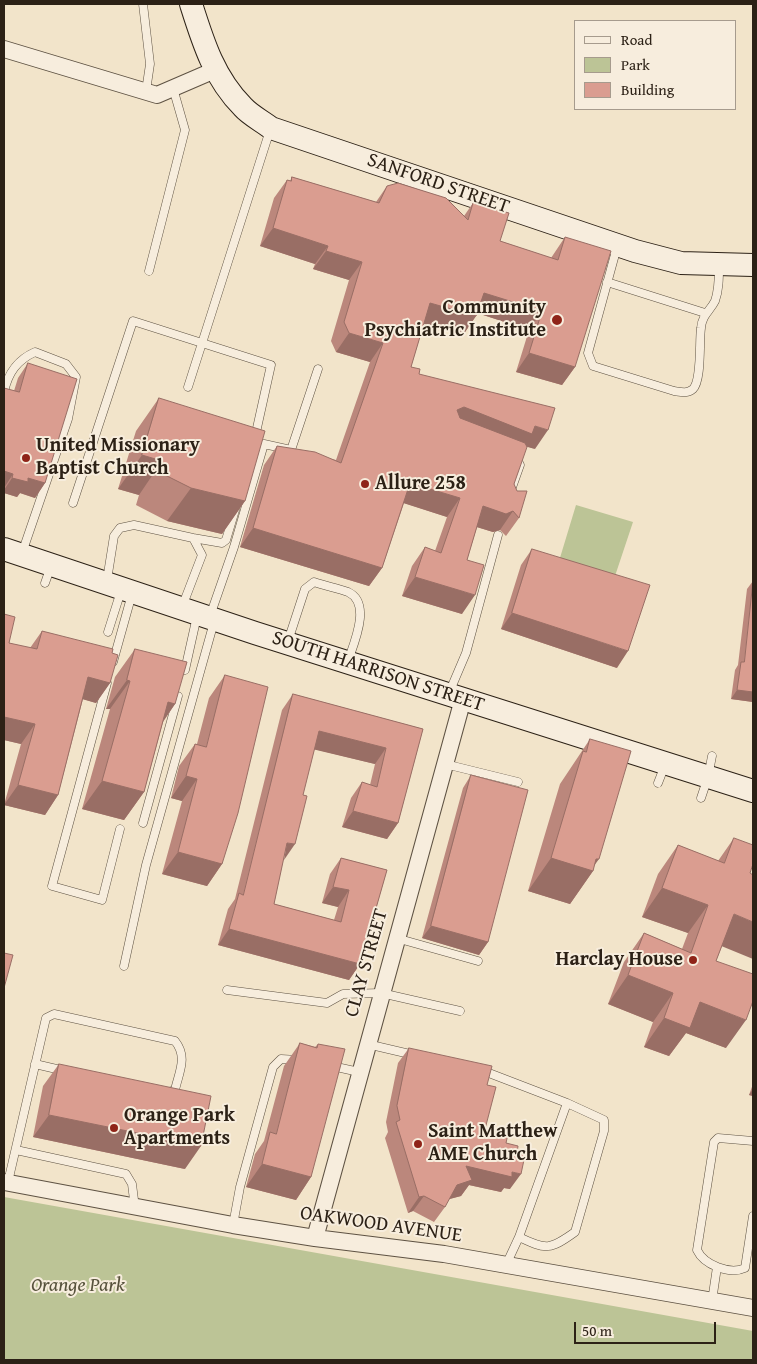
<!DOCTYPE html>
<style>
body{margin:0}
#map{position:relative;width:757px;height:1364px;overflow:hidden;background:#f2e4ca;font-family:"Gentium Book Plus",serif}
canvas{display:block}
.frame{position:absolute;inset:0;border:5px solid #2c2116;pointer-events:none}
.legend{position:absolute;left:574px;top:20px;width:162px;height:90px;box-sizing:border-box;background:#f7eddd;border:1px solid #a69b8d;margin:0;padding:6px 9px;list-style:none;font-size:15px;color:#2c2116}
.legend li{display:flex;align-items:center;gap:10px;height:25px}
.legend b{width:25px;border:1px solid #a69b8d}
.scale{position:absolute;left:574px;top:1322px;width:142px;height:22px;box-sizing:border-box;border:2px solid #2c2116;border-top:0;padding-left:6px;font-size:15px;line-height:18px;white-space:nowrap;color:#2c2116;-webkit-text-stroke:4px #f7eddd;paint-order:stroke}
</style>
<div id="map">
<canvas width="757" height="1364"></canvas>
<div class="frame"></div>
<ul class="legend">
<li><b style="height:6px;background:#f7eddd"></b>Road</li>
<li><b style="height:14px;background:#bcc496"></b>Park</li>
<li><b style="height:14px;background:#da9d90"></b>Building</li>
</ul>
<div class="scale">50 m</div>
</div>
<script>
const context = document.querySelector('canvas').getContext('2d');
context.lineJoin = 'round';
function fill(path, color) {
  context.fillStyle = color;
  context.fill(path, 'evenodd');
}
function stroke(path, color, width, dash) {
  context.strokeStyle = color;
  context.lineWidth = width;
  context.lineCap = dash ? 'butt' : 'round';
  context.setLineDash(dash || []);
  context.stroke(path);
}
function write(font, color, halo, rows, align = 'center') {
  context.font = font + ' "Gentium Book Plus",serif';
  context.lineWidth = 4;
  context.setLineDash([]);
  context.textBaseline = 'middle';
  context.strokeStyle = halo;
  context.fillStyle = color;
  for (const [text, x, y, turn = 0] of rows) {
    context.save();
    context.translate(x, y);
    context.rotate((+turn || 0) * Math.PI / 180);
    context.textAlign = isNaN(turn) ? turn : align;
    if (halo) context.strokeText(text, 0, 0);
    context.fillText(text, 0, 0);
    context.restore();
  }
}
fill(new Path2D(`
 M576,505L633,522L611,588L556,571Z
 M4,1197L753,1331V1360H4Z`), '#bcc496');
const lane = new Path2D(`
 M143,4L150,64L146,91
 M617,247L588,353L593,366L674,391C681,392 687,394 693,389C702,380 699,341 701,328C702,315 710,311 715,301C719,290 719,278 719,266
 M149,271L185,130L173,88
 M607,282L705,313
 M188,387L270,130
 M4,392C8,373 17,360 35,352L66,364L76,377L68,419L22,553
 M510,493L520,465L516,457
 M73,503L133,321L271,365L255,437
 M193,538L222,543L226,540L235,510
 M107,580L114,536L120,528L134,525L193,538L202,555L182,607
 M45,583L51,566
 M210,616L234,547L264,444L291,450L318,369
 M108,632L121,591
 M288,641L305,589L314,582C325,586 338,588 348,592C372,603 354,643 348,661
 M113,662L132,594
 M185,670L197,616
 M107,683L52,886L102,900L120,829
 M449,693L466,653L498,535
 M445,764L518,782
 M658,783L665,765
 M701,798L708,777L712,756
 M143,823L178,696
 M396,938L478,961
 M124,966L146,865L214,622
 M227,990L327,1003L343,994L381,993L460,1011
 M367,1044L414,1055
 M35,1064L65,1071
 M332,1066L359,1072
 M481,1070L567,1103L604,1120V1131L575,1232C550,1250 546,1250 519,1237L567,1103
 M753,1141L718,1138L714,1142L697,1250C704,1265 730,1275 745,1268L753,1216
 M16,1150L126,1174L132,1184L135,1208
 M8,1182L46,1018L54,1014L175,1041C188,1057 179,1072 175,1090L168,1092
 M233,1225L240,1187L273,1067L281,1059L298,1060
 M506,1265L519,1237
 M712,1301L717,1267`);
const street = new Path2D(`
 M4,49L157,95L215,70
 M4,1182L233,1225L315,1238L444,1254L753,1308
 M315,1238L463,699`);
const secondary = new Path2D(`
 M191,4C203,42 214,78 243,107C250,115 262,121 271,128L635,251L681,263L753,265
 M4,549L255,633L753,791`);
stroke(lane, '#5e5243', 9);
stroke(street, '#5e5243', 18);
stroke(secondary, '#2c2116', 24);
stroke(lane, '#f7eddd', 8);
stroke(street, '#f7eddd', 16);
stroke(secondary, '#f7eddd', 22);
fill(new Path2D(`
 M292,177L376,202L387,186L464,216L473,203L500,241L551,258L565,237L575,367L562,385L516,372L529,330L477,313L476,316L463,335L424,323L411,367L419,374L535,449L526,446L514,484L519,518L506,536L500,530L493,532L477,527L467,560L462,614L402,596L412,566L425,547L435,551L447,517L404,503L382,568L369,586L240,547L264,465L277,446L336,460L370,362L336,352L331,341L349,280L313,269L315,264L260,246L274,198L287,180L290,181Z
 M28,363L45,483L35,498L20,493L17,497L4,493V388L14,391L18,378Z
 M159,398L245,501L222,534L167,521L136,505L139,495L118,489L136,431Z
 M532,549L617,668L501,629L521,565Z
 M753,581V702L731,699L735,670L738,665L747,589Z
 M4,614L9,643L30,648L42,631L112,653L110,683L96,703L83,699L58,795L45,815L4,805L21,744L4,740Z
 M135,649L175,704L163,722L144,792L124,820L82,809L110,709H106L115,677Z
 M225,675L222,864L207,886L162,874L182,801L171,798L179,766L195,744H197L209,698Z
 M293,694L423,729L398,823L387,839L342,827L351,798L362,782L370,785L375,764L314,749L283,860L274,904L334,920L338,907L322,903L330,874L341,858L387,870L360,964L349,980L218,945L228,909L235,899L282,710Z
 M590,739L594,865L593,871L570,904L528,891L560,784Z
 M471,775L488,942L479,955L422,938L463,788Z
 M734,838L722,946L716,961L726,1048L686,1033L669,1056L644,1047L653,1022L608,1004L624,962L644,933L682,949L688,933L642,917L658,874L678,845L718,861Z
 M300,1043L315,1047L318,1044L311,1177L296,1200L246,1187L255,1154L264,1141L284,1066Z
 M409,1048L487,1085L485,1129L506,1143L510,1189L504,1188L501,1192L469,1185L461,1196L449,1199L445,1207L434,1222L413,1211L408,1213L385,1138L388,1132L386,1122L398,1063Z
 M59,1064L185,1169L33,1137L43,1086Z
 M753,1084V1096L749,1095Z`), '#bb877c');
fill(new Path2D(`
 M273,228L328,246L315,264L260,246Z
 M326,251L362,262L349,280L313,269Z
 M484,293L542,311L529,330L471,311Z
 M430,303L476,316L463,335L417,322Z
 M349,333L383,343L370,362L336,352Z
 M529,353L575,367L562,385L516,372Z
 M464,407L535,426L548,430L535,449L451,426L457,410Z
 M142,455L162,461L139,495L118,489Z
 M4,471L13,474L4,488Z
 M12,478H28L45,483L35,498L20,493L17,497L4,493V490Z
 M410,483L460,498L447,517L397,501Z
 M191,488L245,501L222,534L167,521Z
 M483,506L513,511L500,530L493,532L470,525Z
 M253,528L382,568L369,586L240,547Z
 M415,577L475,595L462,614L402,596Z
 M512,613L628,651L617,668L501,629Z
 M88,677L110,683L96,703L75,697Z
 M127,680L130,681L110,709H106Z
 M737,690L753,692V702L731,699Z
 M168,702L175,704L155,733Z
 M4,717L35,724L21,744L4,740Z
 M319,731L386,748L375,764L308,748Z
 M186,776L197,779L182,801L171,798Z
 M102,781L144,792L124,820L82,809Z
 M18,785L58,795L45,815L4,805Z
 M353,811L398,823L387,839L342,827Z
 M287,843L295,844L284,860Z
 M178,852L222,864L207,886L162,874Z
 M551,858L599,859L591,870L593,871L570,904L528,891Z
 M333,887L349,890L338,907L322,903Z
 M662,888L708,905L688,933L642,917Z
 M734,914L753,922V959L714,943Z
 M431,926L488,942L479,955L422,938Z
 M229,929L360,964L349,980L218,945Z
 M628,975L673,993L653,1022L608,1004Z
 M700,1002L746,1020L726,1048L686,1033L669,1056L644,1047L664,1018Z
 M753,1089V1096L749,1095Z
 M49,1115L201,1146L185,1169L33,1137Z
 M262,1164L311,1177L296,1200L246,1187Z
 M466,1166L512,1172L521,1174L510,1189L504,1188L501,1192L469,1185L461,1196L446,1200Z
 M424,1196L413,1211L408,1213L419,1197Z`), '#996e65');
const building = new Path2D(`
 M292,177L379,203L387,186L398,183L446,198L468,220L473,203L509,213L500,241L558,260L565,237L611,251L575,367L529,353L542,311L484,293L476,316L430,303L411,367L420,369L419,374L555,408L548,430L535,426L532,434L464,407L457,410L460,418L525,443L527,447L514,484L517,491H527L519,518L513,511L506,514L483,506L467,560L484,565L475,595L415,577L425,547L441,553L460,498L410,483L382,568L253,528L277,446L315,452L341,463L383,343L349,333L344,322L362,262L326,251L328,246L273,228L287,180L291,181Z
 M28,363L77,379L45,483L28,478V482L12,478L13,474L4,471V388L19,392Z
 M159,398L265,431L245,501L191,488L159,472L162,461L142,455Z
 M532,549L650,585L628,651L512,613Z
 M753,581V692L737,690L741,662H744Z
 M4,614L15,617L9,643L37,649L42,631L113,649L112,653L118,655L110,683L88,677L58,795L18,785L35,724L4,717Z
 M135,649L187,662L175,704L168,702L144,792L102,781L130,681L127,680Z
 M225,675L268,687L238,813L222,864L178,852L197,779L186,776L195,744L206,747Z
 M293,694L423,729L398,823L353,811L362,782L377,787L386,748L319,731L303,795L307,796L295,844L287,843L274,904L341,922L349,890L333,887L341,858L387,870L360,964L229,929L239,893L243,895Z
 M590,739L631,751L599,859H596L593,871L551,858L583,751L586,752Z
 M471,775L528,790L488,942L431,926Z
 M734,838L753,845V864L750,873L753,875V922L734,914L716,961L753,974V1001L746,1020L700,1002L690,1028L664,1018L673,993L628,975L644,933L691,953L708,905L662,888L678,845L724,863Z
 M4,953L13,955L4,988Z
 M300,1043L317,1048L318,1044L345,1049L311,1177L262,1164L270,1132L276,1134Z
 M409,1048L492,1066L487,1085L496,1087L485,1129L508,1134L506,1143L518,1146L517,1153L525,1155L521,1174L512,1172V1177L466,1166L472,1180L457,1185L445,1207L424,1196L419,1197L396,1122L400,1120L397,1106Z
 M59,1064L211,1096L201,1146L49,1115Z`);
fill(building, '#da9d90');
stroke(building, '#996e65', 1);
for (const [x, y, r, color] of [
 [557,320,6,"#8f2418"],
 [26,458,5,"#8f2418"],
 [365,484,5,"#8f2418"],
 [693,960,5,"#8f2418"],
 [114,1128,5,"#8f2418"],
 [418,1144,5,"#8f2418"]
]) {
  const dot = new Path2D();
  dot.arc(x, y, r, 0, 2 * Math.PI);
  context.fillStyle = color;
  context.fill(dot);
  stroke(dot, '#f7eddd', 2);
}
write('20px', '#2c2116', '#f7eddd', [
 ["SANFORD STREET",438,184,19],
 ["SOUTH HARRISON STREET",378,672,18],
 ["CLAY STREET",367,963,-74],
 ["OAKWOOD AVENUE",381,1225,8]
]);
write('bold 20px', '#2c2116', '#f7eddd', [
 ["Community",546,308,"right"],
 ["Psychiatric Institute",546,331,"right"],
 ["United Missionary",36,446],
 ["Baptist Church",36,469],
 ["Allure 258",375,484],
 ["Harclay House",683,960,"right"],
 ["Orange Park",124,1116],
 ["Apartments",124,1139],
 ["Saint Matthew",428,1132],
 ["AME Church",428,1155]
], 'left');
write('italic 20px', '#57523c', '#f7eddd', [
 ["Orange Park",78,1286]
]);
</script>
